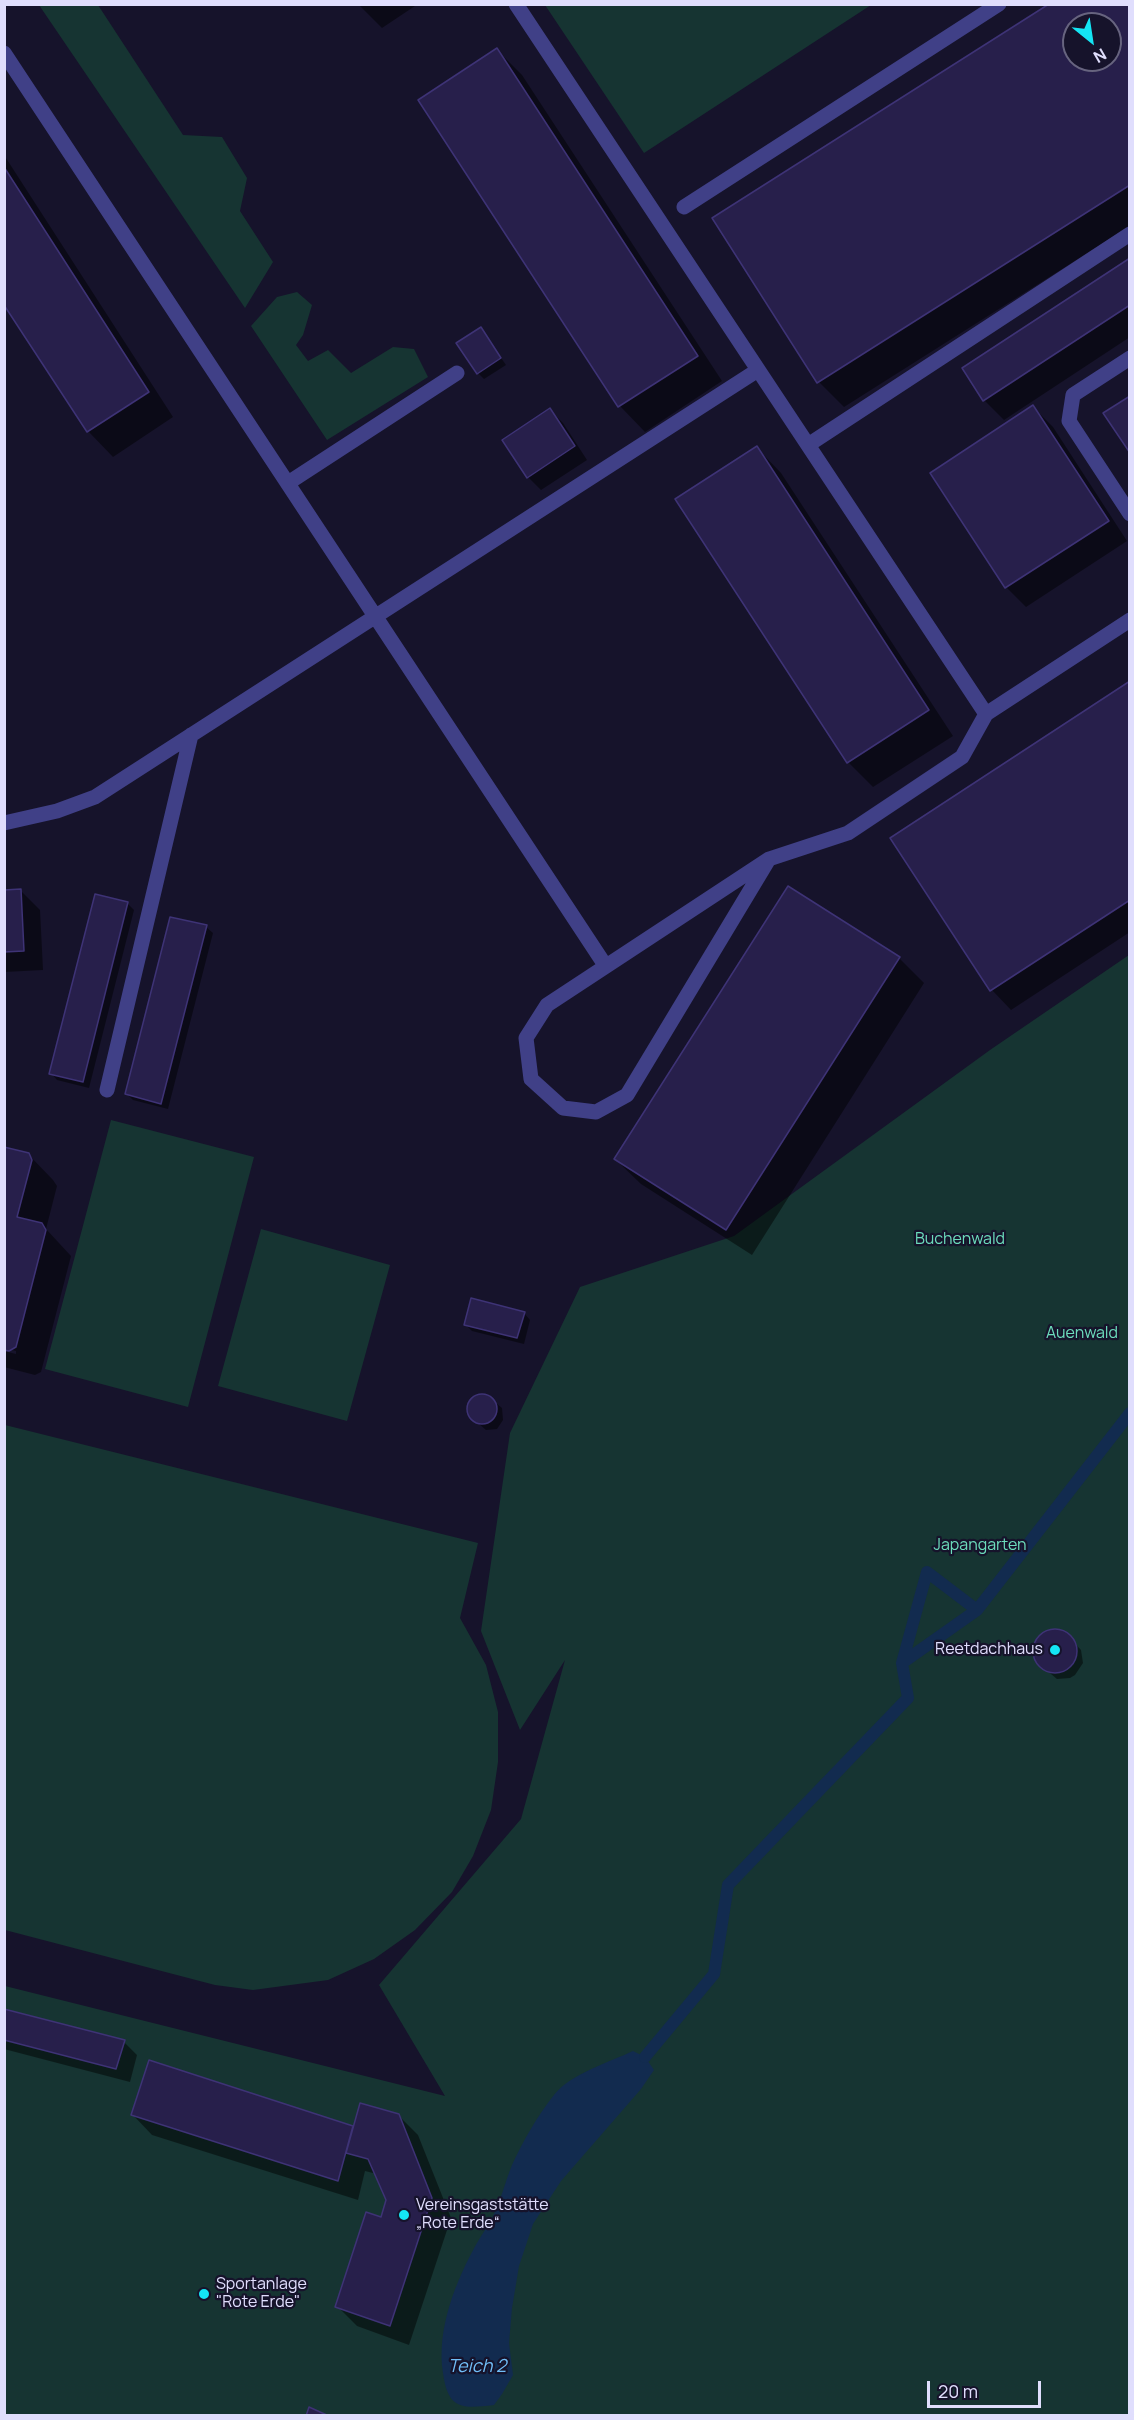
<!DOCTYPE html>
<meta charset="utf-8">
<style>
body{margin:0}
#map{position:relative;width:1134px;height:2420px;overflow:hidden;background:#16132b;font-family:Manrope,sans-serif}
canvas{display:block}
.frame{position:absolute;inset:0;border:6px solid #e0defd;pointer-events:none}
.north{position:absolute;left:1062px;top:12px;width:60px;height:60px;box-sizing:border-box;background:#16132b;border:2px solid #67647f;border-radius:50%;rotate:150deg;font-size:16px;font-weight:700;line-height:24px;text-align:center;color:#e0defd}
.north::after{content:'';display:block;margin:auto;width:21px;height:27px;background:#14e5f4;clip-path:polygon(50% 0,100% 100%,50% 72%,0 100%)}
.scale{position:absolute;left:927px;top:2381px;width:114px;height:27px;box-sizing:border-box;border:3px solid #e0defd;border-top:0;padding-left:8px;font-size:18px;line-height:21px;white-space:nowrap;color:#e0defd;-webkit-text-stroke:4px #16132b;paint-order:stroke}
</style>
<div id="map">
<canvas width="1134" height="2420"></canvas>
<div class="frame"></div>
<div class="north">N</div>
<div class="scale">20 m</div>
</div>
<script>
const context = document.querySelector('canvas').getContext('2d');
context.lineJoin = 'round';
function fill(path, color) {
  context.fillStyle = color;
  context.fill(path, 'evenodd');
}
function stroke(path, color, width, dash) {
  context.strokeStyle = color;
  context.lineWidth = width;
  context.lineCap = dash ? 'butt' : 'round';
  context.setLineDash(dash || []);
  context.stroke(path);
}
function write(font, color, halo, rows, align = 'center') {
  context.font = font + ' Manrope,sans-serif';
  context.lineWidth = 4.5;
  context.setLineDash([]);
  context.textBaseline = 'middle';
  context.strokeStyle = halo;
  context.fillStyle = color;
  for (const [text, x, y, turn = 0] of rows) {
    context.save();
    context.translate(x, y);
    context.rotate((+turn || 0) * Math.PI / 180);
    context.textAlign = isNaN(turn) ? turn : align;
    if (halo) context.strokeText(text, 0, 0);
    context.fillText(text, 0, 0);
    context.restore();
  }
}
fill(new Path2D(`
 M39,5H98L183,135L222,137L247,178L240,211L273,262L245,308Z
 M545,5H871L644,153Z
 M297,292L312,305L303,335L296,345L308,361L328,350L351,373L393,347L414,349L428,377L327,440L251,326L277,297Z
 M1129,955L1130,2412L1128,2415L5,2416V1986L445,2096L379,1985L521,1819L565,1660L520,1730L481,1631L510,1433L580,1287L734,1236L990,1050Z
 M111,1120L254,1157L188,1407L45,1369Z
 M261,1229L390,1265L347,1421L218,1386Z
 M5,1425L478,1543L460,1618L486,1665L498,1712V1762L491,1810L473,1856L452,1892L415,1930L374,1959L328,1980L253,1990L215,1985L5,1930Z`), '#163432');
fill(new Path2D(`
 M633,2051L645,2057L654,2070L641,2089L561,2181L533,2224L519,2266L512,2308L509,2343L513,2375L502,2394L494,2405C461,2409 448,2409 443,2373C436,2330 456,2280 477,2243C482,2234 489,2225 493,2216C501,2200 505,2182 512,2165C523,2141 538,2115 554,2095C570,2074 610,2062 633,2051Z`), '#122b4f');
fill(new Path2D(`
 M358,4H418L382,28Z
 M1052,4H1130V226L844,407L819,382L714,218ZM1074,24H1110V60H1074Z
 M497,50L522,75L722,381L645,432L620,406L420,100Z
 M4,155L173,417L113,457L88,431L4,302Z
 M1130,260V337L1004,420L984,400Z
 M481,329L506,365L484,379L478,373Z
 M1033,407L1053,427L1127,541L1026,607L1006,587Z
 M550,410L563,423L587,460L541,490L528,477Z
 M756,447L781,473L953,736L873,787L848,762Z
 M1130,682V932L1011,1010L992,990L892,838Z
 M21,891L40,910L43,970L4,972V892Z
 M96,896L128,904L134,910L89,1088L57,1080L51,1073Z
 M206,927L213,933L168,1109L133,1100L127,1094Z
 M899,958L924,983L752,1255L641,1184L615,1159Z
 M4,1148L28,1154L53,1180L57,1186L46,1229L71,1256L41,1372L35,1375L4,1367V1351L16,1354V1351L4,1348Z
 M524,1313L530,1320L524,1344L472,1331L466,1325Z
 M486,1395L502,1408L503,1420L497,1429L486,1430L470,1416L468,1404L475,1396Z
 M1050,1632H1064L1081,1650L1083,1663L1075,1675L1070,1678L1057,1679L1039,1664L1035,1652V1645L1037,1640Z
 M4,2011L124,2042L137,2055L130,2082L4,2049Z
 M150,2062L354,2128L398,2115L418,2135L451,2218L409,2345L357,2326L337,2306L382,2219L387,2200L377,2174L365,2171L358,2200L152,2135L133,2115Z`), '#0007');
stroke(new Path2D(`
 M902,1663L927,1572L977,1610
 M645,2057L714,1974L728,1885L908,1698L902,1663L977,1610L1130,1413`), '#122b4f', 12);
const building = new Path2D(`
 M1049,4H1130V185L817,383L712,218ZM1074,24H1110V60H1074Z
 M497,48L698,356L618,407L418,100Z
 M4,167L149,392L87,432L4,305Z
 M1130,258V305L983,401L962,368Z
 M481,327L501,358L477,374L456,343Z
 M1130,396V453L1103,413Z
 M1033,405L1109,521L1005,588L930,473Z
 M550,408L575,446L527,478L502,440Z
 M757,446L929,710L847,763L675,499Z
 M1130,681V900L990,991L890,838Z
 M788,886L900,957L726,1230L614,1159Z
 M21,889L24,951L4,952V890Z
 M95,894L128,902L83,1082L49,1074Z
 M170,917L207,925L161,1104L125,1094Z
 M4,1147L29,1153L32,1160L17,1217L42,1223L46,1230L16,1347L9,1351L4,1350Z
 M471,1298L525,1312L517,1338L464,1325Z
 M467 1409a15 15 0 1 1 30 0a15 15 0 1 1-30 0Z
 M1033 1651a22 22 0 1 1 44 0a22 22 0 1 1-44 0Z
 M4,2009L125,2040L116,2069L4,2040Z
 M149,2060L353,2126L338,2181L131,2115Z
 M360,2103L399,2114L432,2198L390,2326L335,2307L366,2212L381,2217L386,2200L368,2159L346,2153Z
 M309,2407L329,2416H306Z`);
fill(building, '#271f4b');
stroke(building, '#3e3376', 1.5);
stroke(new Path2D(`
 M516,4L986,714
 M4,53L605,965
 M1130,358L1073,395L1069,421L1130,514
 M808,445L1130,234
 M288,483L457,373
 M4,823L57,811L95,797L758,370
 M769,859L627,1095L596,1112L563,1108L531,1079L526,1038L547,1005L769,859L848,833L962,757L986,714L1130,620
 M107,1090L191,735`), '#404087', 15);
stroke(new Path2D(`
 M684,207L999,4`), '#404087', 15);
for (const [x, y, r, color] of [
 [1055,1650,6,"#14e5f4"],
 [404,2215,6,"#14e5f4"],
 [204,2294,6,"#14e5f4"]
]) {
  const dot = new Path2D();
  dot.arc(x, y, r, 0, 2 * Math.PI);
  context.fillStyle = color;
  context.fill(dot);
  stroke(dot, '#16132b', 2);
}
write('16px', '#6cdcbc', '#16132b', [
 ["Buchenwald",960,1240],
 ["Auenwald",1082,1334],
 ["Japangarten",980,1546]
]);
write('16px', '#e0defd', '#16132b', [
 ["Reetdachhaus",1043,1650,"right"],
 ["Vereinsgaststätte",416,2206],
 ["„Rote Erde“",416,2224],
 ["Sportanlage",216,2285],
 ["\"Rote Erde\"",216,2303]
], 'left');
write('italic 18px', '#71bef8', '#16132b', [
 ["Teich 2",477,2367]
]);
</script>
